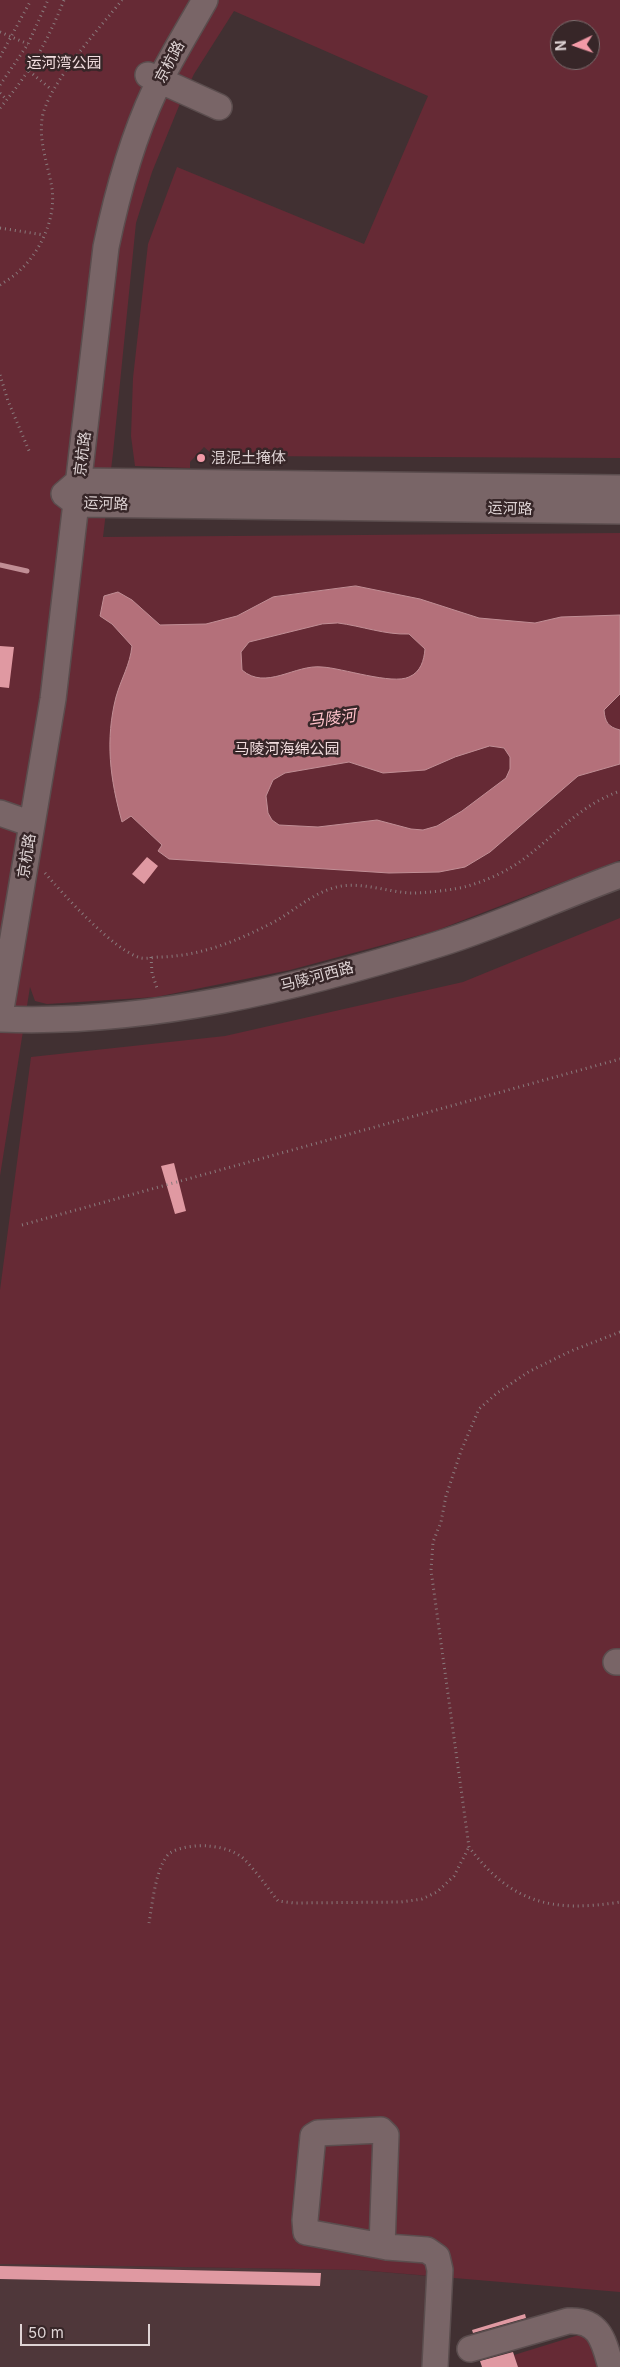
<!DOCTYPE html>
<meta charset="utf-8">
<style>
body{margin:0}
#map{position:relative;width:620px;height:2367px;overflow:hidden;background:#413032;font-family:Inter,sans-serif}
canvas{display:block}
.north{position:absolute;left:550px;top:20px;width:50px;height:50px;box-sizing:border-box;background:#372628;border:1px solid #7a6c6d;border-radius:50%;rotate:267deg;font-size:14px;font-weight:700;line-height:20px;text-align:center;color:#dfd4d5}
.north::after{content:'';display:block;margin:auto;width:18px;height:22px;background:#f39aa7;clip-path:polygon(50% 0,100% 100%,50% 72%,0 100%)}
.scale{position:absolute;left:20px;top:2324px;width:130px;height:22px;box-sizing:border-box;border:2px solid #dfd4d5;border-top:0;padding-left:6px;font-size:15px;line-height:18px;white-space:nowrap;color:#dfd4d5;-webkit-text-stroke:4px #372628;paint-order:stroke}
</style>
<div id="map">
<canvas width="620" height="2367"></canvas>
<div class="north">N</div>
<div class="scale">50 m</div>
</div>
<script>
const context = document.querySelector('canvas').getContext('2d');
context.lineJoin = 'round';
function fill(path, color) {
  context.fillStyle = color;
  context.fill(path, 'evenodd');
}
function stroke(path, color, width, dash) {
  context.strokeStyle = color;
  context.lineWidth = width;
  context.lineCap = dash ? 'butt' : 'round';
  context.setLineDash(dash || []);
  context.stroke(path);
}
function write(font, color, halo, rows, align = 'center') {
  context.font = font + ' Inter,"Noto Sans SC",sans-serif';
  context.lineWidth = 5;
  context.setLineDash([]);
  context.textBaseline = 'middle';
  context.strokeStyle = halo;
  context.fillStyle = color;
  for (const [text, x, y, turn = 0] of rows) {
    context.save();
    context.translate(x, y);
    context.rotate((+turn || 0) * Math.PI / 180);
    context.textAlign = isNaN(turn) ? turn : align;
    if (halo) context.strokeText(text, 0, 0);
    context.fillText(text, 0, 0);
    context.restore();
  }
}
fill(new Path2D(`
 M0,2264L359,2270L428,2276L424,2367H0Z`), '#4f373a');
fill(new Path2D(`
 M0,0H620V458L240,456L212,454L204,447L190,462V468L135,466L131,436L133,378L148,244L177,167L364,244L428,96L234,11L194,74L181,101L152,172L136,223L113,453L103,537L620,533V860L435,931L290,970L156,997L47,1004L35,1001L30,987L0,1176ZM560,30H590V60H560Z
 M620,918V2292L359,2270L0,2264V1290L31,1057L225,1036L463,982Z
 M582,2334H587L602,2367H518L514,2355Z`), '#662a35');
const water = new Path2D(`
 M356,586L420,599L479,618L535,623L561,617L620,615V694L604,710C605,722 608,727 620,730V764L578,776L490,852L465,867L439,872L389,873L169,859L158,851L162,845L131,816L122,822C110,779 105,740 116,697C121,679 130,665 132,646L112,624L100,616L104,596L118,592L132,600L160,625L206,624L237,616L273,597ZM338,623C362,626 385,635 409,634L425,649C424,660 421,672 409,677C392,685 342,668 322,667C295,664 266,691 242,670L241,652L249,642L322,624ZM490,746L504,748L510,757V769L506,778L462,811L437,826L423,830L411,829L377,820L318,827L279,825L272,820L268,813L266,796L273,780L285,773L349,762L383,773L425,770L455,757Z`);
fill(water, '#b4707a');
stroke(water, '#c18e95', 1);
stroke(new Path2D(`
 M0,565L27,571`), '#c18e95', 5);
fill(new Path2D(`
 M0,646L14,647L9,688L0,687Z
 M147,857L158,866L144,884L132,874Z
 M174,1163L186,1211L175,1214L161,1166Z
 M0,2266L321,2273L320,2286L0,2279Z
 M525,2314L526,2318L473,2333L472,2330Z
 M513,2352L518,2367H482L480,2361Z`), '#e099a2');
const minor = new Path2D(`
 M148,75L219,107
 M620,488L79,481L64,494L77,504L620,511
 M0,813L23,821
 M0,1015L53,699L106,247C117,194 132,139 155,90C170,59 188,30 205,0
 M0,1019C149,1025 298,988 439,944C501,925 559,897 620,875
 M616,1662H620
 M382,2246L386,2135L381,2130L318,2133L313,2136L305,2220L306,2232L382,2246L387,2247L427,2250L437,2257L440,2270L435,2367
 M470,2349L568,2321C600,2319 604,2342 611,2367`);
stroke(minor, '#5b4d4e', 28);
stroke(new Path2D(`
 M0,32L28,44
 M0,57L31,0
 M29,71L52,90
 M0,85L28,44L48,0
 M0,93L7,100
 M0,108C30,72 47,43 64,0
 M0,228L44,235
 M0,285C6,281 13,277 18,272C42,251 58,214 51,183C47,162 39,141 42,119C47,85 99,29 122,0
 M0,375L8,401L30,453
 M45,873C63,894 114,951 141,958C146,959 154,957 160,957C201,956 237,941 274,922C294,911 310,895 333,888C358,880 386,892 411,893C426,893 454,890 468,886C488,880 508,871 525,858C559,832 579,806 620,791
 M151,957L152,973L158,991
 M22,1225L620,1059
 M620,1332L571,1351L530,1371L497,1393L479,1409L461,1451L446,1496L441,1522L433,1542L431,1570L469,1847C511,1903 552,1913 620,1902
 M149,1923C152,1906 156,1864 170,1853C179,1847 197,1845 208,1846C220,1847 234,1850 244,1859C256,1871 267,1887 278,1901L294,1903L401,1902L422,1899L437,1892L454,1876L469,1847`), '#8a7b7d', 3, [1, 4]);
stroke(minor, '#796567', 25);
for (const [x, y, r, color] of [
 [201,458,5,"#f39aa7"]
]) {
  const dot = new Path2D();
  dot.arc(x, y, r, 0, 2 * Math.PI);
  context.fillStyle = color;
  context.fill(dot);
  stroke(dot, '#372628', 2);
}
write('15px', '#dfd4d5', '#372628', [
 ["京杭路",170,62,-62],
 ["京杭路",83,454,-83],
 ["运河路",106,504,2],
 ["运河路",510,509,1],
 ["京杭路",27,856,-81],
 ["马陵河西路",317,977,-15]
]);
write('15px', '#f2dddf', '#372628', [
 ["运河湾公园",64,63],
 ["马陵河海绵公园",287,749]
]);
write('15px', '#dfd4d5', '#372628', [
 ["混泥土掩体",211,458]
], 'left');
write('italic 16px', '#ffc2ca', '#372628', [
 ["马陵河",332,719,-8]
]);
</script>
